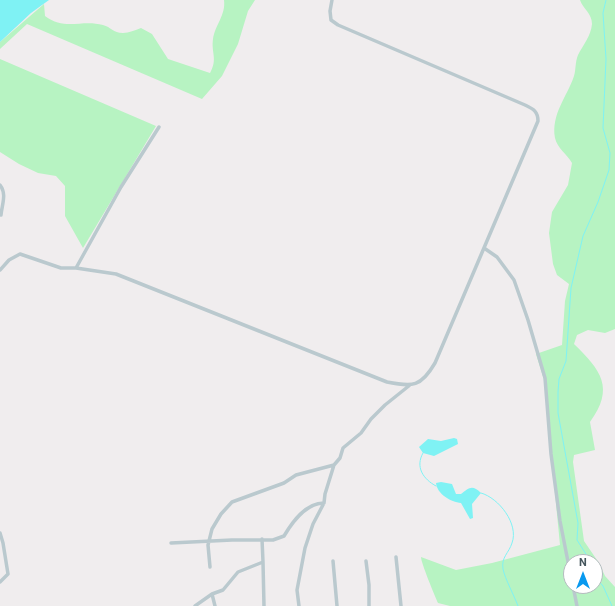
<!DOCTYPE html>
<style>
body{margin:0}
#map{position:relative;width:615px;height:606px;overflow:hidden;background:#f0edee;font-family:Roboto,sans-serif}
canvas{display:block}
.north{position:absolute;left:563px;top:554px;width:40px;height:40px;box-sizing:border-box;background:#fff;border:1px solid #b4bbbe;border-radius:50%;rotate:0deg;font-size:11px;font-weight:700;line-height:16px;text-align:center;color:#44555c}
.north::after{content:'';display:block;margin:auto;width:14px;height:18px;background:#0899ef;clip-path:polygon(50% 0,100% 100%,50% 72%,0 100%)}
</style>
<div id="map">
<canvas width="615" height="606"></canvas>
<div class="north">N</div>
</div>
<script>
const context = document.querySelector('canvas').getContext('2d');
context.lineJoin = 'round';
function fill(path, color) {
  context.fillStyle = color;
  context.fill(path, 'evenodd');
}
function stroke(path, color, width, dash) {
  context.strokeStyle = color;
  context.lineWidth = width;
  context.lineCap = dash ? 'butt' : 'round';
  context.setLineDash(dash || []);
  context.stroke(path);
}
fill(new Path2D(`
 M224,0H255L248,11L238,44L222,76L202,99L27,24L0,49V42L44,4L45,16C65,31 82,19 103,25C111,27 113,33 123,33C129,33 135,30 141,28L152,34L168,59L210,73C218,59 211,53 213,39C215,25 226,15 224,0Z
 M580,0H615V329L605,333L588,330L577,335L574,344C601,370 615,388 590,422L595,450L574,455L573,462L584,541L599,563L605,576L615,587V606H450L438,603C435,596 421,563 421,557L456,570L492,563L560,545L544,380L536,354L562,345L565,301L569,284L557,275L553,264L549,233L552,212L568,185L572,163C567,154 557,148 555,138C551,114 567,97 574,76C576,70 575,62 578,55C583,45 591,36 592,24C592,13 583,9 580,0ZM571,562H595V586H571Z
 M0,59L156,126L83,248L65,216V186L56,176L38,173L19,164L0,152Z`), '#b7f3c2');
fill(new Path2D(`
 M0,0H49L31,13L0,42Z
 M454,438L457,439L458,444L434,456L423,453L419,447L428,439L441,441Z
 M441,482L452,484L456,494H461C469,488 472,484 481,493L472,504L473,518L470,519L461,503C451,502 437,494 436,483Z`), '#7ff2f4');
stroke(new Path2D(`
 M423,453C415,467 423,479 436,486
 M481,493C499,498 519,524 512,543C509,553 501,557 503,569C505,579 514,595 518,606
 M591,562L577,540L578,523L558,413V392L559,379L566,361L571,288L583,236L598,202L609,170L610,153L603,128L606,59L603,13L606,0
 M595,577L603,586L612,606`), '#7ff2f4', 1);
stroke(new Path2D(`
 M0,185C7,194 2,204 1,215
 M484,248L497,257L514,280L528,320L545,378L551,454L560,521L571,577
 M76,268L121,187L159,127
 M0,270L9,260L20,254L61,268H76L116,274L387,382C413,387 421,387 435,363L538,121C538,111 533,109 525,105L338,25L331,20L330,11L332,0
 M0,533L3,543L8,574L0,582
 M171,543L232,540H273L284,536C293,521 306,503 324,503
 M396,557L401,606
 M333,561L337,606
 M366,561L369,585V606
 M263,562L264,606
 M210,567L208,545L212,529L221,514L232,502L284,483L296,475L334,465
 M573,586L577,606
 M212,594L215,606
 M195,606L212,594L223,590L238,572L263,562L262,539
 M299,606L297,590L305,548L313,524L324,503L325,494L334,465L340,458L343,448L361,433L371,419L385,405L410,385`), '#bac9ce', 3.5);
</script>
